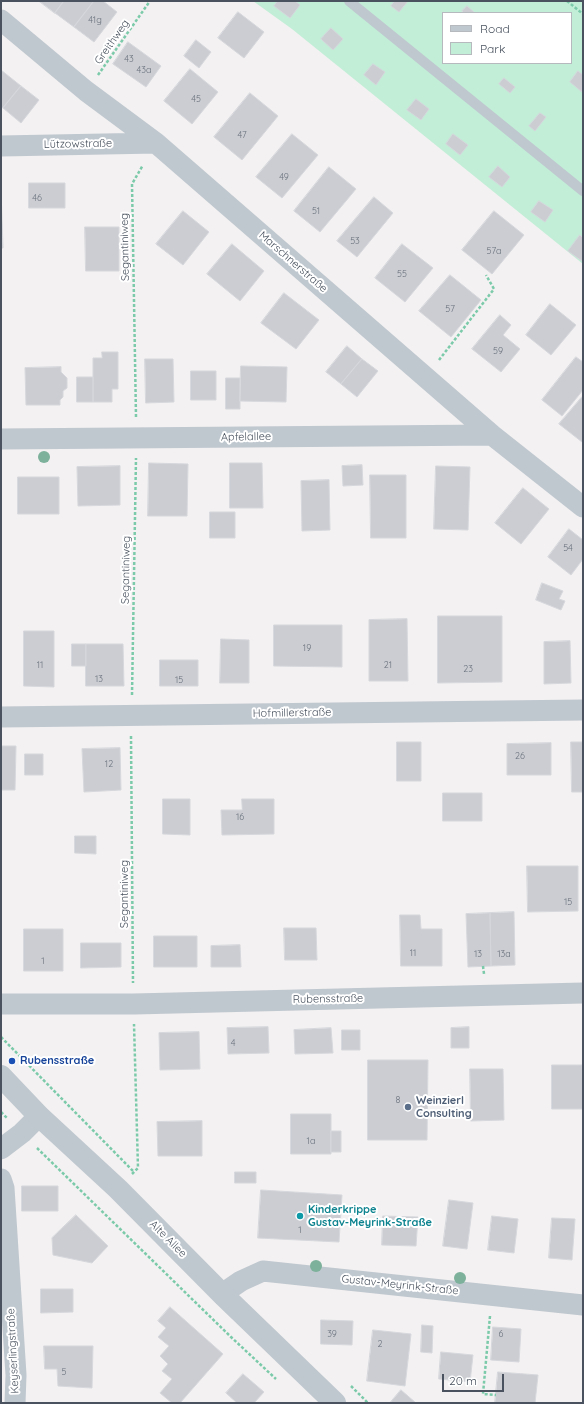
<!DOCTYPE html>
<meta charset="utf-8">
<style>
body{margin:0}
#map{position:relative;width:584px;height:1404px;overflow:hidden;background:#f3f1f1;font-family:Quicksand,sans-serif}
canvas{display:block}
.frame{position:absolute;inset:0;border:2px solid #49525e;pointer-events:none}
.legend{position:absolute;left:442px;top:12px;width:130px;height:52px;box-sizing:border-box;background:#fff;border:1px solid #b6babf;margin:0;padding:5px 7px;list-style:none;font-size:12px;color:#49525e}
.legend li{display:flex;align-items:center;gap:8px;height:20px}
.legend b{width:20px;border:1px solid #b6babf}
.scale{position:absolute;left:442px;top:1374px;width:62px;height:18px;box-sizing:border-box;border:2px solid #49525e;border-top:0;padding-left:5px;font-size:12px;line-height:14px;white-space:nowrap;color:#49525e;-webkit-text-stroke:3px #fff;paint-order:stroke}
</style>
<div id="map">
<canvas width="584" height="1404"></canvas>
<div class="frame"></div>
<ul class="legend">
<li><b style="height:5px;background:#bfc7cf"></b>Road</li>
<li><b style="height:11px;background:#c2eed7"></b>Park</li>
</ul>
<div class="scale">20 m</div>
</div>
<script>
const context = document.querySelector('canvas').getContext('2d');
context.lineJoin = 'round';
function fill(path, color) {
  context.fillStyle = color;
  context.fill(path, 'evenodd');
}
function stroke(path, color, width, dash) {
  context.strokeStyle = color;
  context.lineWidth = width;
  context.lineCap = dash ? 'butt' : 'round';
  context.setLineDash(dash || []);
  context.stroke(path);
}
function write(font, color, halo, rows, align = 'center') {
  context.font = font + ' Quicksand,sans-serif';
  context.lineWidth = 4;
  context.setLineDash([]);
  context.textBaseline = 'middle';
  context.strokeStyle = halo;
  context.fillStyle = color;
  for (const [text, x, y, turn = 0] of rows) {
    context.save();
    context.translate(x, y);
    context.rotate((+turn || 0) * Math.PI / 180);
    context.textAlign = isNaN(turn) ? turn : align;
    if (halo) context.strokeText(text, 0, 0);
    context.fillText(text, 0, 0);
    context.restore();
  }
}
fill(new Path2D(`
 M253,1H583V264L292,29ZM443,13H571V63H443Z`), '#c2eed7');
const building = new Path2D(`
 M39,1H64L55,13Z
 M64,1H94L74,27L55,13Z
 M94,1H103L117,12L94,42L74,27Z
 M278,1H295L300,5L290,18L274,6Z
 M395,1H408L399,12L391,6Z
 M467,6L475,13H464L462,11Z
 M238,12L264,32L244,58L218,38Z
 M331,28L343,39L333,50L321,39Z
 M196,40L211,52L199,68L184,56Z
 M128,42L161,66L146,87L113,64Z
 M373,64L385,72L376,85L364,75Z
 M190,69L218,92L192,124L164,101Z
 M1,70L21,86L3,108L1,107Z
 M578,71L583,75L582,92L570,82Z
 M504,78L515,87L510,93L499,84Z
 M21,86L39,100L21,123L3,108Z
 M250,93L278,116L242,160L214,137Z
 M416,99L429,109L421,120L407,110Z
 M540,113L546,117L535,131L529,126Z
 M292,134L318,155L282,198L256,177Z
 M453,134L468,145L460,155L446,144Z
 M498,166L510,177L502,187L489,177Z
 M329,167L356,189L320,232L294,211Z
 M29,183H65V208H29Z
 M1,191L3,248H1Z
 M374,197L393,213L357,257L337,241Z
 M539,201L553,210L545,222L531,212Z
 M183,211L209,232L183,265L156,244Z
 M494,211L524,235L492,274L462,250Z
 M85,227H119V271H86Z
 M580,235L583,238V259L582,261L568,251Z
 M232,244L264,271L240,301L207,274Z
 M402,244L433,268L405,302L375,278Z
 M450,275L481,300L451,337L419,311Z
 M284,293L319,320L296,349L261,323Z
 M550,304L576,325L551,355L526,335Z
 M500,315L511,325L503,335L520,349L501,372L472,349Z
 M347,346L362,359L341,384L326,372Z
 M102,352H118V389H112V402H93V358H102Z
 M576,357L583,362V390L562,416L542,400Z
 M145,359H173L174,402L146,403Z
 M362,359L378,371L357,397L341,384Z
 M241,366L287,367L286,402L240,401Z
 M61,367V372L67,378V388L63,391V397L60,400V405H26L25,368Z
 M191,371H216V400H191Z
 M77,377H93V402H77Z
 M226,378H240V409H226Z
 M582,397H583V440L582,442L559,424Z
 M149,463L188,464L187,516H148Z
 M230,463H262L263,508H230Z
 M362,465L363,485L343,486L342,466Z
 M120,466V505L78,506L77,467Z
 M436,466L470,467L468,530L434,529Z
 M370,475H406V538H371Z
 M18,477H59V514H18Z
 M329,480L330,530L302,531L301,481Z
 M523,488L549,509L521,544L495,523Z
 M210,512H235V538H210Z
 M569,529L583,540V559L571,575L548,557Z
 M542,583L563,591L559,599L565,601L561,610L536,600Z
 M438,616H502V682L438,683Z
 M407,619L408,681H369V620Z
 M274,625H342V667L274,666Z
 M24,631H54V687L24,686Z
 M221,639L249,640V683H220Z
 M570,641L571,683L544,684V642Z
 M72,644H86V666H72Z
 M86,644H123L124,686H86Z
 M160,660H198V686H160Z
 M397,742H421V781H397Z
 M571,742H583V792H572Z
 M551,743V775H507V744Z
 M1,746H16L15,790H1Z
 M120,748L121,790L84,792L82,749Z
 M25,754H43V775H25Z
 M443,793H482V821H443Z
 M163,799H190V835L163,834Z
 M242,799H274V834L222,835L221,810H242Z
 M75,836H96V854L75,853Z
 M527,866H578V911L528,912Z
 M514,912L515,965L491,966L490,913Z
 M490,913L491,966L468,967L466,914Z
 M400,915H420L421,929H442V966H401Z
 M284,928H316L317,960H285Z
 M24,929H63V971H24Z
 M154,936H197V967H154Z
 M81,943H121V967L81,968Z
 M240,945L241,967H211V946Z
 M268,1027L269,1053L228,1054L227,1028Z
 M469,1027V1048H451V1028Z
 M331,1028L333,1053L295,1054L294,1030Z
 M342,1030H360V1050H342Z
 M199,1032L200,1069L160,1070L159,1033Z
 M368,1060H428L427,1140H368Z
 M552,1065H582L583,1109H552Z
 M470,1069H503L504,1120L471,1121Z
 M291,1114H331V1154H291Z
 M202,1121V1156H158L157,1122Z
 M331,1131H341V1152H331Z
 M235,1172H256V1183H235Z
 M22,1186H58V1211H22Z
 M261,1190L342,1195L339,1242L258,1238Z
 M449,1200L473,1203L467,1249L443,1246Z
 M76,1215L108,1246L92,1263L53,1255L52,1238Z
 M383,1216L418,1217L416,1246L382,1245Z
 M492,1216L518,1219L514,1253L488,1250Z
 M552,1218L575,1219L572,1260L549,1258Z
 M41,1289H73V1312L41,1313Z
 M170,1307L223,1354L180,1403H172L160,1393L172,1379L162,1371L168,1364L160,1356L169,1346L158,1337L166,1328L158,1321Z
 M321,1320L353,1321L352,1345L321,1344Z
 M422,1325L433,1326L432,1353L421,1352Z
 M493,1327L521,1329L519,1362L491,1360Z
 M373,1330L411,1334L405,1386L367,1381Z
 M44,1346H93L92,1388L58,1386L57,1369H45Z
 M441,1352L473,1355L470,1382L439,1379Z
 M498,1372L538,1375L535,1403H495Z
 M243,1374L264,1392L254,1403H237L226,1393Z
 M401,1390L416,1403H390Z`);
fill(building, '#cbcdd3');
stroke(building, '#d5d7dc', 1);
stroke(new Path2D(`
 M567,1L583,14
 M98,75L150,1
 M439,360L494,289L486,275
 M136,417L132,184L143,165
 M132,695L136,458
 M131,736L133,983
 M483,966L484,974
 M1,1037L134,1172
 M1,1112L8,1119
 M37,1148L231,1337L276,1379
 M132,1174L138,1168L134,1024
 M490,1316L483,1394L496,1395
 M351,1386L368,1403`), '#7bcaaa', 2.5, [3, 2]);
stroke(new Path2D(`
 M349,1L583,191`), '#bfc7cf', 10);
stroke(new Path2D(`
 M1,20L86,91L156,143L492,435L583,507
 M1,146L156,143
 M1,439L492,435
 M1,717L583,710
 M1,1004H134L583,993
 M1,1149L22,1133L39,1116
 M1,1179L4,1188L16,1375L15,1403
 M222,1294L241,1281L263,1271L583,1305`), '#bfc7cf', 21);
stroke(new Path2D(`
 M1,1076L39,1116L118,1189L222,1294L335,1403`), '#bfc7cf', 22);
context.fillStyle = '#7db19b';
for (const [x, y] of [
 [44,457],
 [316,1266],
 [460,1278]
]) {
  context.beginPath();
  context.arc(x, y, 6, 0, 2 * Math.PI);
  context.fill();
}
for (const [x, y, r, color] of [
 [12,1061,4,"#1a4fb4"],
 [408,1107,4,"#5c6f8a"],
 [300,1216,4,"#0f9aa8"]
]) {
  const dot = new Path2D();
  dot.arc(x, y, r, 0, 2 * Math.PI);
  context.fillStyle = color;
  context.fill(dot);
  stroke(dot, '#fff', 1.5);
}
write('9px', '#6a717b', null, [
 ["41g",95,20],
 ["43",129,59],
 ["43a",144,70],
 ["45",196,99],
 ["47",242,135],
 ["49",284,177],
 ["46",37,198],
 ["51",316,211],
 ["53",355,241],
 ["57a",494,251],
 ["55",402,274],
 ["57",450,309],
 ["59",498,351],
 ["54",568,548],
 ["19",307,648],
 ["11",40,665],
 ["21",388,665],
 ["23",468,669],
 ["13",99,679],
 ["15",179,680],
 ["26",520,756],
 ["12",109,764],
 ["16",240,817],
 ["15",568,902],
 ["11",413,953],
 ["13",478,954],
 ["13a",504,954],
 ["1",43,961],
 ["4",233,1043],
 ["8",398,1100],
 ["1a",311,1141],
 ["1",300,1230],
 ["39",332,1334],
 ["6",501,1334],
 ["2",380,1344],
 ["5",64,1372]
]);
write('11px', '#49525e', '#fff', [
 ["Greithweg",112,42,-55],
 ["Lützowstraße",78,144,-1],
 ["Segantiniweg",125,247,-91],
 ["Marschnerstraße",293,262,41],
 ["Apfelallee",246,437,-1],
 ["Segantiniweg",126,570,-89],
 ["Hofmillerstraße",292,713,-1],
 ["Segantiniweg",125,894,-90],
 ["Rubensstraße",328,999,-1],
 ["Alte Allee",168,1239,45],
 ["Gustav-Meyrink-Straße",400,1285,6],
 ["Keyserlingstraße",13,1351,-93]
]);
write('bold 11px', '#164399', '#fff', [
 ["Rubensstraße",20,1061]
], 'left');
write('bold 11px', '#4e5e75', '#fff', [
 ["Weinzierl",416,1101],
 ["Consulting",416,1114]
], 'left');
write('bold 11px', '#0d838f', '#fff', [
 ["Kinderkrippe",308,1210],
 ["Gustav-Meyrink-Straße",308,1223]
], 'left');
</script>
